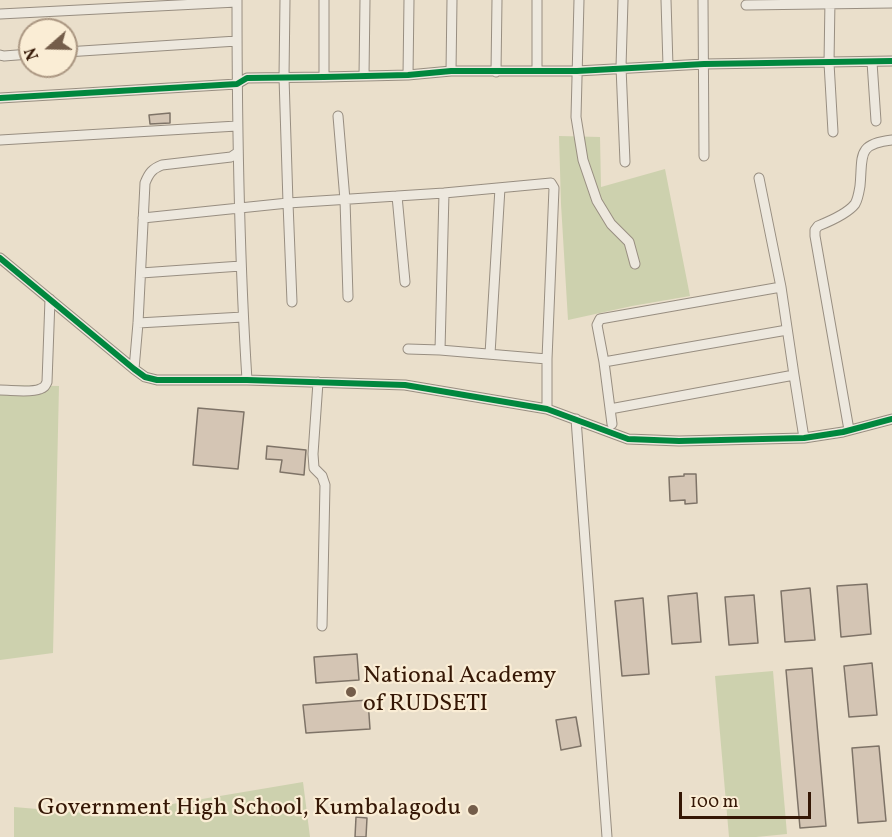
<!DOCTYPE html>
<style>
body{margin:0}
#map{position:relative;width:892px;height:837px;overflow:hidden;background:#eadfcb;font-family:Vollkorn,serif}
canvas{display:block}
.north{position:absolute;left:18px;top:18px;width:60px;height:60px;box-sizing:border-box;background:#faedd5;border:2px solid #ab9782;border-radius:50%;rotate:250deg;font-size:16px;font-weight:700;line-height:24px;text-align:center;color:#351705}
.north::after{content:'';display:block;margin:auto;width:21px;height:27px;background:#745d4a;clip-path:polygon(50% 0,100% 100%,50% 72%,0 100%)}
.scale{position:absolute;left:679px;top:792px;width:132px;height:27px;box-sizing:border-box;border:3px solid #351705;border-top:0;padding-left:8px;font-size:18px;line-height:21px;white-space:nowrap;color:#351705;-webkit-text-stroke:4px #faedd5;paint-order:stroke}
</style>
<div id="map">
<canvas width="892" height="837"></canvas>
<div class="north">N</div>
<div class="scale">100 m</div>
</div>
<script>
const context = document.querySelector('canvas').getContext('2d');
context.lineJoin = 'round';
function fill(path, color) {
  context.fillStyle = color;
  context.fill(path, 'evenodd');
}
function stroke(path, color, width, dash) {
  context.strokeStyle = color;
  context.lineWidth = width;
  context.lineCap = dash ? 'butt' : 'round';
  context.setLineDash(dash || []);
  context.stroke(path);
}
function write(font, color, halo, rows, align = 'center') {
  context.font = font + ' Vollkorn,serif';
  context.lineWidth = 4.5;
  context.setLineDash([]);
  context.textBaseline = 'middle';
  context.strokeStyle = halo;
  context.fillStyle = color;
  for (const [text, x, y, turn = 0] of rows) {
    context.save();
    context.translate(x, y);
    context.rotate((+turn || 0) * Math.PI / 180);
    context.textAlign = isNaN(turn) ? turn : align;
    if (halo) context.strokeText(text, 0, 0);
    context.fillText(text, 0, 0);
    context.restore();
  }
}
fill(new Path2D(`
 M559,136L600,137L601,187L665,169L690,296L632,306L568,320L561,204Z
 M0,385L59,386L53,653L0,660Z
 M773,671L787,834L756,837H729L715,676Z
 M303,782L310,837H14V807L107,815Z`), '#cdd1ae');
const building = new Path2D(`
 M170,113V123L150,124L149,115Z
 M198,408L244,412L238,469L193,465Z
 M267,446L306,450L304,475L280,472L282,460L266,459Z
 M684,474H696L697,503L685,504V500L670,501L669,477L684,476Z
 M867,584L871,634L841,637L837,586Z
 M810,588L815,640L785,642L781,591Z
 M697,593L701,642L672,644L668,596Z
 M754,595L758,643L729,645L725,597Z
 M643,598L649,674L622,676L615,601Z
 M357,654L359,680L316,683L314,657Z
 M872,663L877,715L849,717L844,666Z
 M812,668L826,826L800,828L786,670Z
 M368,700L370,729L306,733L303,705Z
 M576,717L581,746L561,750L556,720Z
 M879,746L886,821L858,823L852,748Z
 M356,817L367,818L366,837H355Z`);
fill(building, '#d4c5b4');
stroke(building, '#7e7367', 1.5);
const minor = new Path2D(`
 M237,0C237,127 239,254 247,380
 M324,0V77
 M537,0V71
 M579,0L576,117L583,160L597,201L611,224L629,242L635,264
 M623,0L621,67L625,162
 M666,0L668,66
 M703,0L704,156
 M830,0L829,63L833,132
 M746,5L892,3
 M0,14L237,2
 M66,52L237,41
 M0,55L4,56L30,54
 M872,62L876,121
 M451,71L452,0
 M496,72L497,0
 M408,75L409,0
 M364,76L365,0
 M0,98L237,84L247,78L324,77L408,75L451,71H577L704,64L892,61
 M338,116L345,200L348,297
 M0,140L237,126
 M759,178L781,287
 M397,196L405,282
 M143,218L288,203L284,77L285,0
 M0,258L134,369L145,377L157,380H247L405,385L547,409L628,439L679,441L804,438L843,432L892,419
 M141,273L241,266
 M292,302L288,203L444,193L551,183L554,188L547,359V409
 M138,323L243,317
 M408,349L440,350L547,359
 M440,350L444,193
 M490,354L500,188
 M604,362L787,330
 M134,369L138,323L145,183C149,173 152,169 162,165L231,157L237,153
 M318,382L313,454L314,468L322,476L325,485L322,626
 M0,390C11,390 31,393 40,389C45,387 45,386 47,382L50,299
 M610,409L794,375
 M576,419L607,837
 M612,424L604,362L597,325L600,319L781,287L794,375L804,438
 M849,430L815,236V230L818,226C828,222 848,213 855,204C858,199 859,192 860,186C863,156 856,144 892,140`);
stroke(minor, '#988e81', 11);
stroke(minor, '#ede8de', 9);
stroke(new Path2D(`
 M0,98L237,84L247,78L324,77L408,75L451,71H577L704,64L892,61
 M0,258L134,369L145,377L157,380H247L405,385L547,409L628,439L679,441L804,438L843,432L892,419`), '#00873e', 6);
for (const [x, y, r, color] of [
 [351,692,6,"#745d4a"],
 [473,810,6,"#745d4a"]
]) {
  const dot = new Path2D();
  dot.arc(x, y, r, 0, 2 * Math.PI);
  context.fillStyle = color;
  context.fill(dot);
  stroke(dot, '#faedd5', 2);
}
write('24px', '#351705', '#faedd5', [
 ["National Academy",363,678],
 ["of RUDSETI",363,706],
 ["Government High School, Kumbalagodu",461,810,"right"]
], 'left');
</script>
